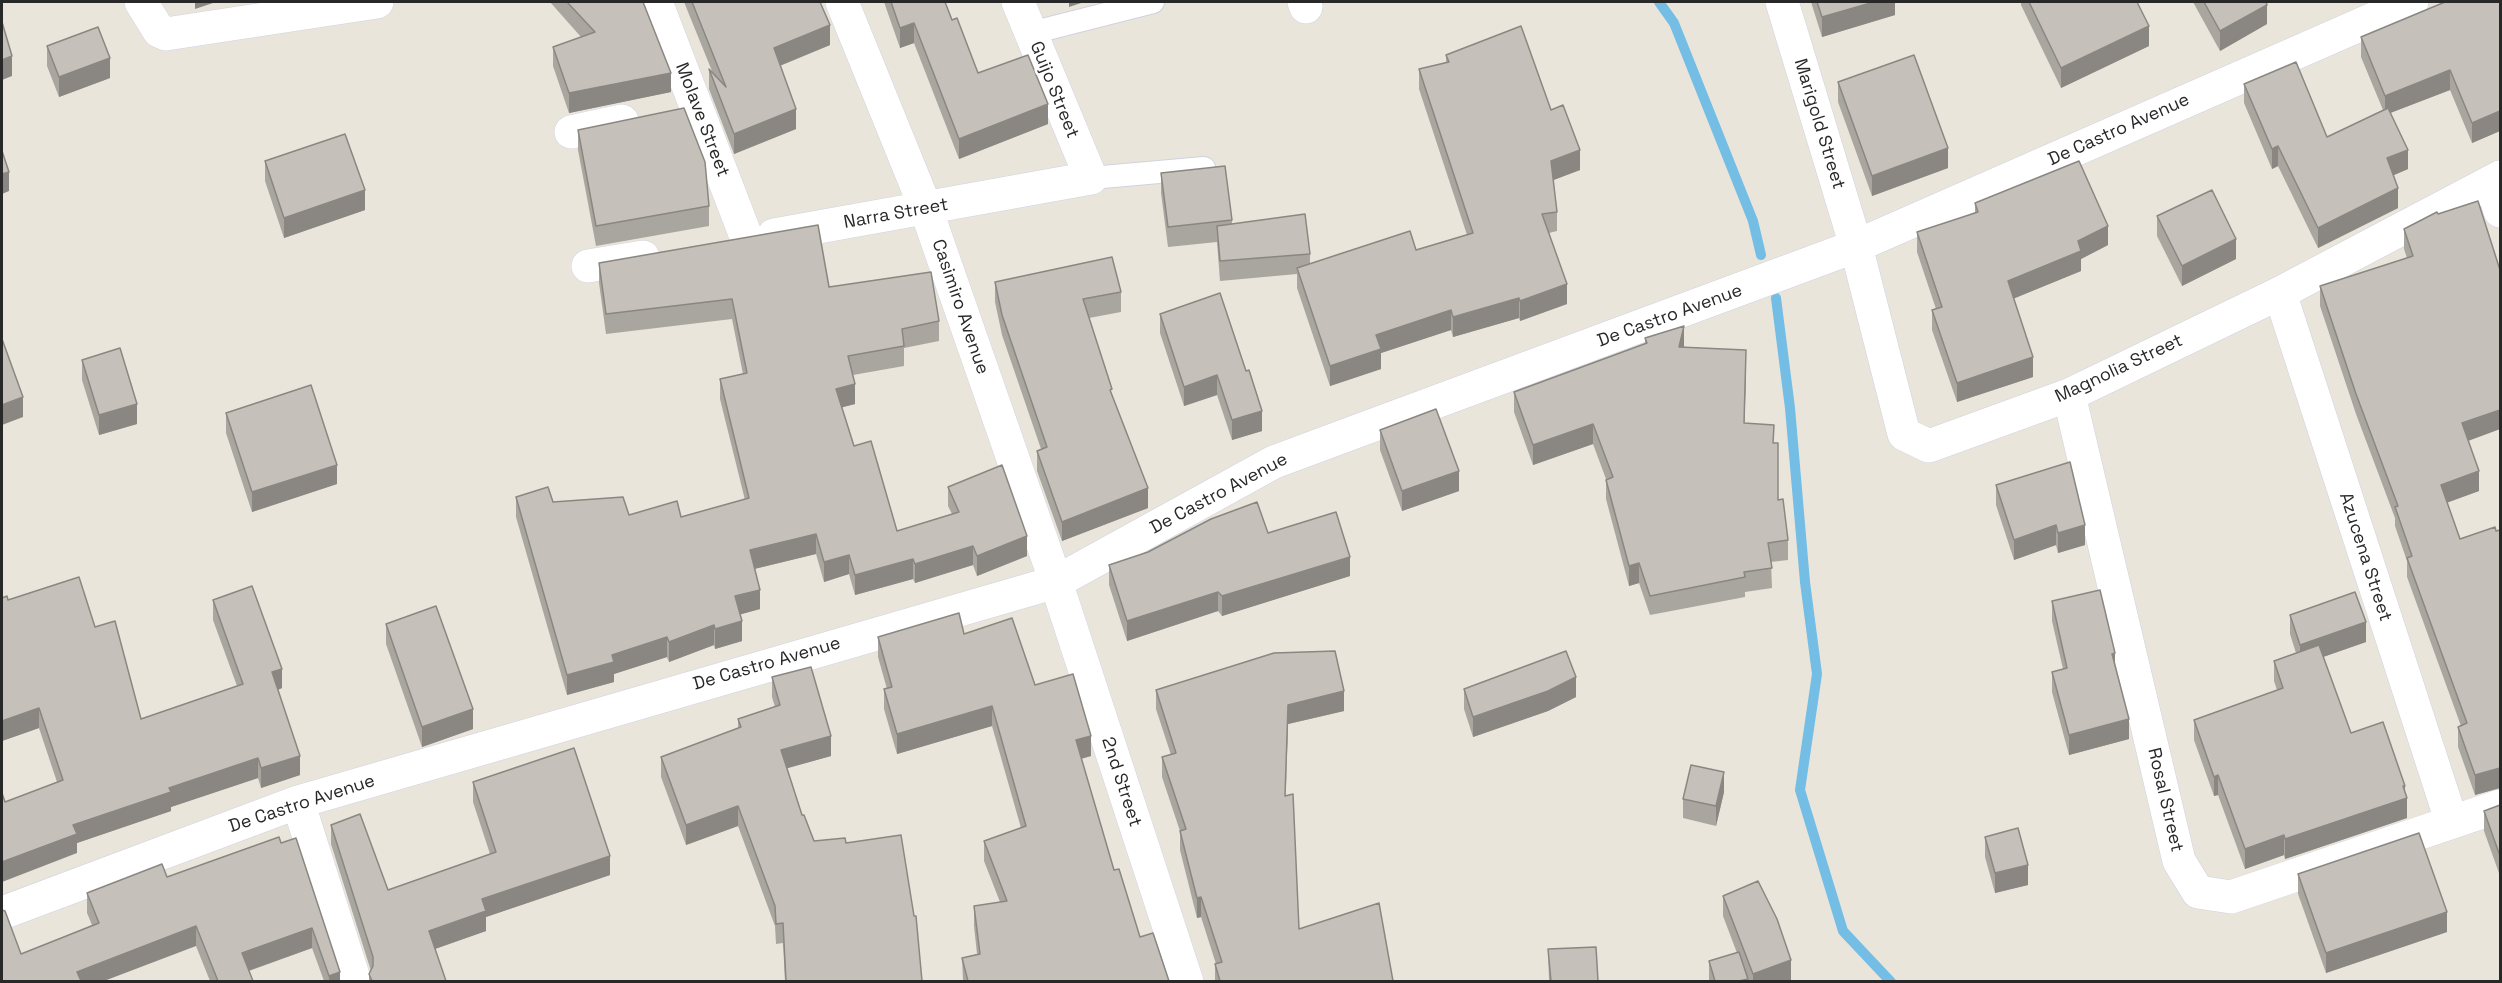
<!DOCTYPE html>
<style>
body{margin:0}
#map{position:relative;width:2502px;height:983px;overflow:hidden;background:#eae5db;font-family:"Space Grotesk",sans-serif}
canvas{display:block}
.frame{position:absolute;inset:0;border:3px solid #282828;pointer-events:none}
</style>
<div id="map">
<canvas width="2502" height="983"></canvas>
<div class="frame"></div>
</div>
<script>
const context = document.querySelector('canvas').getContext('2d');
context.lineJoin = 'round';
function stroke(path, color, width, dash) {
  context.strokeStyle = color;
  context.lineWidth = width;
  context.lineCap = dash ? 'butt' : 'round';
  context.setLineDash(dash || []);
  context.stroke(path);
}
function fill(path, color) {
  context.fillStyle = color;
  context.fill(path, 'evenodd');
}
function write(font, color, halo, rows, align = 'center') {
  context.font = font + ' "Space Grotesk",sans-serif';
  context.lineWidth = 5;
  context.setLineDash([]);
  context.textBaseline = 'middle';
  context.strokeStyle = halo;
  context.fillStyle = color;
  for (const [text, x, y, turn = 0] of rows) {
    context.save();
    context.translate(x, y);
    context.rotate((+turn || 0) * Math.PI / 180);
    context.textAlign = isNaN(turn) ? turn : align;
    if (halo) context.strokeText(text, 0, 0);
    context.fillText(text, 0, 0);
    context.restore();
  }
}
stroke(new Path2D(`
 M1659,2L1674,23L1753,221L1761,255
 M1776,298L1790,408L1805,582L1817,674L1800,790L1843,931L1891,982`), '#74bde5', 10);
const lane = new Path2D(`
 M1031,33L1153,2
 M1091,178L1204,168`);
const street = new Path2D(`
 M141,2L159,31L166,34L377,2
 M656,2L747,239
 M842,2L926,209L1056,582L1187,982
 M1304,2L1306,7
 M1782,2L1856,246L1904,434L1929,446L2069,395L2280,293L2500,177
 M571,132L622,121
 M2491,182L2500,211
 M774,235L1091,178L1018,2
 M588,266L643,257
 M2280,293L2451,820
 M2069,395L2179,861L2198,892L2231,897L2500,806
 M298,802L355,982
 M2,913L298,802L1056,582L1274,462L1856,246L2412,2`);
stroke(lane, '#d0d2e0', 24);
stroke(street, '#d0d2e0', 34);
stroke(lane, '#fff', 22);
stroke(street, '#fff', 33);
fill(new Path2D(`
 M550,2H643L671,92L569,113L553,66V47L581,37Z
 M684,2H820L830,45L780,66L796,129L734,154L709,89V69L712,71Z
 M884,2H945L952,20L978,73L1048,124L959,159L914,43L900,48Z
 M1811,2H1895V15L1822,37Z
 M2021,2H2137L2149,46L2061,88L2021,5Z
 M2193,2H2266L2267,24L2220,51Z
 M2500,2V131L2472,143L2450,90L2390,113L2408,169L2394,175L2398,208L2318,248L2278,166L2272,169L2244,103V84L2327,137L2383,110L2361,57V37Z
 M47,46L110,78L59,97L47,66Z
 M1446,55L1551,110L1580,170L1553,180L1557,212V231L1549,233L1567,304L1520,321L1519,318L1453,337L1451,330L1381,353V369L1330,386L1297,288V274L1220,281L1217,242L1168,247L1161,193V173L1232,220V224L1310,254V264L1416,250L1467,235L1419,89V69L1446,62Z
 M1838,82L1948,168L1872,196L1838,102Z
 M578,130L709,206V226L596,246L578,150Z
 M265,161L365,210L284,238L265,181Z
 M1975,203L2108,245L2081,259V271L2014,298L2033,377L1957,402L1932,330V310L1936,309L1917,252V232L1975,213Z
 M2438,214L2500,270V429L2468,441L2479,491L2447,502L2460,539L2500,530V788L2475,795L2458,747V727L2461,726L2407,577V561L2395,526V518L2356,414L2320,306V286L2407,258L2404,249V229Z
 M2157,216L2236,259L2182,286L2157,236Z
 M599,263L829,287L939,321V341L904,348V366L853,375L855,404L842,407L854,446L897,531L952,514L948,506V487L1027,556L977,576L973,565L915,583L913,579L855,595L849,574L824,582L816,554L754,569L760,609L740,614L742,641L715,649L714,645L669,662L667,657L614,674V682L567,695L516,517V497L629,515L681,517L745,500L720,399V379L743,374L732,319L606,334L599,283Z
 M995,282L1121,292V312L1089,318L1112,395L1148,508L1062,541L1037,471V451L1041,449L1002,335L995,302Z
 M1220,293L1262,431L1232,440L1217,395L1184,406L1160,333V314Z
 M1645,338L1684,346V348L1746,370L1744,423L1774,443L1778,500L1788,540V560L1771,562L1772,588L1745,592V597L1650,615L1639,583L1629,586L1606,499V479L1593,444L1533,465L1514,412V392L1645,344Z
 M82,360L137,424L99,435L82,380Z
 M226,413L337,484L252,512L226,433Z
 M1380,430L1459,491L1402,511L1380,450Z
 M1996,485L2085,545L2058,553L2056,545L2014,560L1996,505Z
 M1268,533L1350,576L1222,616L1218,611L1127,641L1109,585V565Z
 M2,598L95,627L141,719L237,686L213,620V600L282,688L278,690L300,775L261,788L258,778L171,807V811L77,843V853L5,802L57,782L39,728L2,741Z
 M2052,601L2115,669L2129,739L2069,755L2052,692V672L2063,669L2052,621Z
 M2290,615L2366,642L2323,657L2351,733L2405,793L2407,818L2285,859L2284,855L2245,869L2218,795L2214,796L2194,740V720L2277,690L2274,681V661L2296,653L2290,634Z
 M386,624L473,729L422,747L386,644Z
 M964,634L1035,685L1091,756L1081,759L1114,870L1140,937L1169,981H963L962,958L977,954L974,926V906L1000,902L984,861V841L1021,828L992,726L897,754L884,709V689H887L878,657V637Z
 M772,677L831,756L787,768L802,815L814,841L846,843L922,981H785L783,943L776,944L775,926L738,826L686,845L661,777V757L738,729V719L775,707L772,697Z
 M1464,689L1576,697L1548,711L1473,737L1464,709Z
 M1156,690L1344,711L1288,724L1285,796L1299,929L1393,981H1215V964H1216L1201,917L1197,918L1180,850V831L1162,777V757L1171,755L1156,709Z
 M473,782L610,875L486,917V931L435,949L446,981H369V974L371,971L331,844V825L388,890L490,854L473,802Z
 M1724,792L1716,826L1683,818V799Z
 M2500,805V876L2484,831V811Z
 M1985,837L2028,885L1995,893L1985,857Z
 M281,843L340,981H324L312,948L249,971L253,981H210L196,946L21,954L92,925L87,913V893L167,877Z
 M2298,874L2447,932L2326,973L2298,894Z
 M1723,896L1791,980L1787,981H1748V980V981H1709V961L1737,953L1723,916Z
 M1548,949L1598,981H1549Z`), '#a9a6a0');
fill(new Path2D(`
 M195,2H216L195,9Z
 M1069,2H1084L1069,7Z
 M1874,2H1895V15L1822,37V17Z
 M2267,5V24L2220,51V31Z
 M914,23V43L900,48V28Z
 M830,25V45L774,68V48Z
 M2149,26V46L2061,88V68Z
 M12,56V76L2,80V60Z
 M110,58V78L59,97V77Z
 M2450,70V90L2385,115V96Z
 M671,73V92L569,113V93Z
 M1048,104V124L959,159V139Z
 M796,109V129L734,154V134Z
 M2500,111V131L2472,143V123Z
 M2278,146V166L2272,169V149Z
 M1948,148V168L1872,196V176Z
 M1580,150V170L1551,181V161Z
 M2408,150V169L2387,178V158Z
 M9,172V191L2,194V174Z
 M2398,188V208L2318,248V228Z
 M365,190V210L284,238V218Z
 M2108,226V245L2081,259V271L2008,301V281L2078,241Z
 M2236,239V259L2182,286V266Z
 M1567,284V304L1520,321V301Z
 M1519,298V318L1453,337V317Z
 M1451,310V330L1381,353V369L1330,386V366L1376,335Z
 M1684,326V346L1679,367V347Z
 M1746,350V370L1744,443V423Z
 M2033,357V377L1957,402V383Z
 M1217,375V395L1184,406V387Z
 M855,384V404L836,409V389Z
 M23,397V417L2,425V405Z
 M137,404V424L99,435V415Z
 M2500,410V429L2462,443V423Z
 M1262,411V431L1232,440V420Z
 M1593,424V444L1533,465V445Z
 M337,465V484L252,512V492Z
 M1459,471V491L1402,511V491Z
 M2479,471V491L2441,505V485Z
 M1148,488V508L1062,541V522Z
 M2056,525V545L2014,560V540Z
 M2085,525V545L2058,553V533Z
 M816,534V554L750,570V550Z
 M1027,536V556L977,576V556Z
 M973,546V565L915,583V564Z
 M849,555V574L824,582V562Z
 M1350,557V576L1222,616V596Z
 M913,559V579L855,595V575Z
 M1639,563V583L1629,586V566Z
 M760,590V609L735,616V596Z
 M1218,592V611L1127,641V621Z
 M742,621V641L715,649V629Z
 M2366,622V642L2300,665V645Z
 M714,625V645L669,662V642Z
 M667,637V657L614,674V682L567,695V675L612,655Z
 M2115,653V673L2112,654Z
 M282,669V688L272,692V672Z
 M1576,677V697L1548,711L1473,737V717Z
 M1344,691V711L1288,724L1285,816L1288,705Z
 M992,706V726L897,754V734Z
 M39,708V728L2,741V721Z
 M473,709V729L422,747V727Z
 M2129,719V739L2069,755V735Z
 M831,736V756L781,770V750Z
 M1091,736V756L1076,760V740Z
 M300,756V775L261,788V768Z
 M258,758V778L171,807V811L77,843V853L2,882V862L73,825L169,788Z
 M2500,768V788L2475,795V775Z
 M1724,772V792L1716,826V806Z
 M2218,775V795L2214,796V777Z
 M2405,786V799L2407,798V818L2285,859V839Z
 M738,806V826L686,845V825Z
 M2284,835V855L2245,869V849Z
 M610,856V875L486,917V931L429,951V931L482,899Z
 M2028,865V885L1995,893V873Z
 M1201,897V917L1197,918V898Z
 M2447,912V932L2326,973V953Z
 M196,926V946L104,981H77V972Z
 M312,928V948L242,973V953Z
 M1791,960V980L1787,981H1753V974Z
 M340,972V981H329V976Z`), '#8a8782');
const building = new Path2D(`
 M567,2H643L671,73L569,93L553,47L595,32Z
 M692,2H820L830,25L774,48L796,109L734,134L709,69L726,87Z
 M891,2H945L952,20L957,18L978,73L1028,55L1048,104L959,139L914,23L900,28Z
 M1817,2H1874L1822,17Z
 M2029,2H2137L2149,26L2061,68Z
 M2204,2H2266L2267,5L2220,31Z
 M2445,2H2500V111L2472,123L2450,70L2385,96L2361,37Z
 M2,22L12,56L2,60Z
 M1521,26L1551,110L1563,105L1580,150L1551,161L1557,212L1542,214L1567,284L1520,301L1519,298L1453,317L1451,310L1376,335L1381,349L1330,366L1297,268L1410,231L1416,250L1473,233L1419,69L1449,62L1446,55Z
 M98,27L110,58L59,77L47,46Z
 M1914,55L1948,148L1872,176L1838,82Z
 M2296,62L2327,137L2388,108L2408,150L2387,158L2398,188L2318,228L2278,146L2272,149L2244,84Z
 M684,108L705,162L709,206L596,226L578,130Z
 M345,134L365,190L284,218L265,161Z
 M2,151L9,172L2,174Z
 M2079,161L2108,226L2078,241L2081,251L2008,281L2033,357L1957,383L1932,310L1942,307L1917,232L1978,212L1975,203Z
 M1225,166L1232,220L1168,227L1161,173Z
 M2212,190L2236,239L2182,266L2157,216Z
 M2478,201L2500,270V410L2462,423L2479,471L2441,485L2460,539L2495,527L2496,531L2500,530V768L2475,775L2458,727L2467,723L2407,558L2412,556L2395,507L2398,506L2356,394L2320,286L2413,256L2404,229L2437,212L2438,214Z
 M1305,214L1310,254L1220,261L1217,226Z
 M818,225L829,287L931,272L939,321L902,329L904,346L848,356L855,384L836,389L854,446L871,441L897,531L959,512L948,487L1002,465L1027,536L977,556L973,546L915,564L913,559L855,575L849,555L824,562L816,534L750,550L760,590L735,596L742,621L715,629L714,625L669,642L667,637L612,655L614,662L567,675L516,497L548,487L553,502L623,497L629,515L677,501L681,517L749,498L720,379L747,373L732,299L606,314L599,263Z
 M1112,257L1121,292L1083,299L1112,389L1110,390L1148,488L1062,522L1037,451L1047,447L1002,315L995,282Z
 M1220,293L1246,371L1249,370L1262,411L1232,420L1217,375L1184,387L1160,314Z
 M1684,326L1679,347L1746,350L1744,423L1774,425L1773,443H1778V500L1783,499L1788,540L1768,543L1772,568L1744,572L1745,577L1650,596L1639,563L1629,566L1606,480L1613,477L1593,424L1533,445L1514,392L1647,343L1645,338Z
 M2,339L23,397L2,405Z
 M120,348L137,404L99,415L82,360Z
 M311,385L337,465L252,492L226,413Z
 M1436,409L1459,471L1402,491L1380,430Z
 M2070,462L2085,525L2058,533L2056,525L2014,540L1996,485Z
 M1257,502L1268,533L1336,512L1350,557L1222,596L1218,592L1127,621L1109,565L1148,552L1211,519Z
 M79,577L95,627L115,621L141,719L243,684L213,600L252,586L282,669L272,672L300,756L261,768L258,758L169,788L171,792L73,825L77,834L2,862V793L5,802L63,780L39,708L2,721V598L7,596L8,600Z
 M2100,590L2115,653L2112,654L2129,719L2069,735L2052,672L2067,668L2052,601Z
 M2355,592L2366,622L2300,645L2290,615Z
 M436,606L473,709L422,727L386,624Z
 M959,613L964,634L1012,618L1035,685L1073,674L1091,736L1076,740L1114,870L1119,869L1140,937L1153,933L1169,981H968L962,958L980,954L974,906L1007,901L984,841L1026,826L992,706L897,734L884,689L892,687L878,637Z
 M2319,645L2351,733L2383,722L2405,786H2403L2407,798L2285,839L2284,835L2245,849L2218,775L2214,777L2194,720L2283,688L2274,661Z
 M1335,651L1344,691L1288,705L1285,796L1293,794L1299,929L1379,903L1393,981H1220L1215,964L1222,962L1201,897L1197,898L1180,831L1186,829L1162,757L1176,753L1156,690L1274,653Z
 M1566,651L1576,677L1548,691L1473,717L1464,689Z
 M811,667L831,736L781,750L802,815H804L814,841L845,838L846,843L901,835L914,916H916L922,981H786L783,923L776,924L775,906L738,806L686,825L661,757L741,727L738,719L780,705L772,677Z
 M574,748L610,856L482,899L486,911L429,931L446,981H372L369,974L373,966V957L331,825L360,814L388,890L496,852L473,782Z
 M1691,765L1724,772L1716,806L1683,799Z
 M2500,805V856L2484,811Z
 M2018,828L2028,865L1995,873L1985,837Z
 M2419,833L2447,912L2326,953L2298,874Z
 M279,837L281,843L296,838L340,972L329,976L312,928L242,953L253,981H218L196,926L77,972L81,981H2V910L5,911L21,954L99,923L87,893L162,864L167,877Z
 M1758,881L1777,919L1791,960L1753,974L1723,896Z
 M1596,947L1598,981H1551L1548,949Z
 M1739,952L1748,979L1739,981H1715L1709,961Z`);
fill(building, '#c5c1ba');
stroke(building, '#8a8782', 1.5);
write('18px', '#282828', '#fff', [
 ["Guijo Street",1054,90,68],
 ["Molave Street",702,120,69],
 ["Marigold Street",1819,124,73],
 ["De Castro Avenue",2119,130,-24],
 ["Narra Street",896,214,-10],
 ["Casimiro Avenue",960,307,71],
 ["De Castro Avenue",1670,316,-20],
 ["Magnolia Street",2119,369,-25],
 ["De Castro Avenue",1219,494,-28],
 ["Azucena Street",2365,557,72],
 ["De Castro Avenue",767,664,-16],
 ["2nd Street",1121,782,72],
 ["Rosal Street",2165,800,77],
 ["De Castro Avenue",302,804,-18]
]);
</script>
